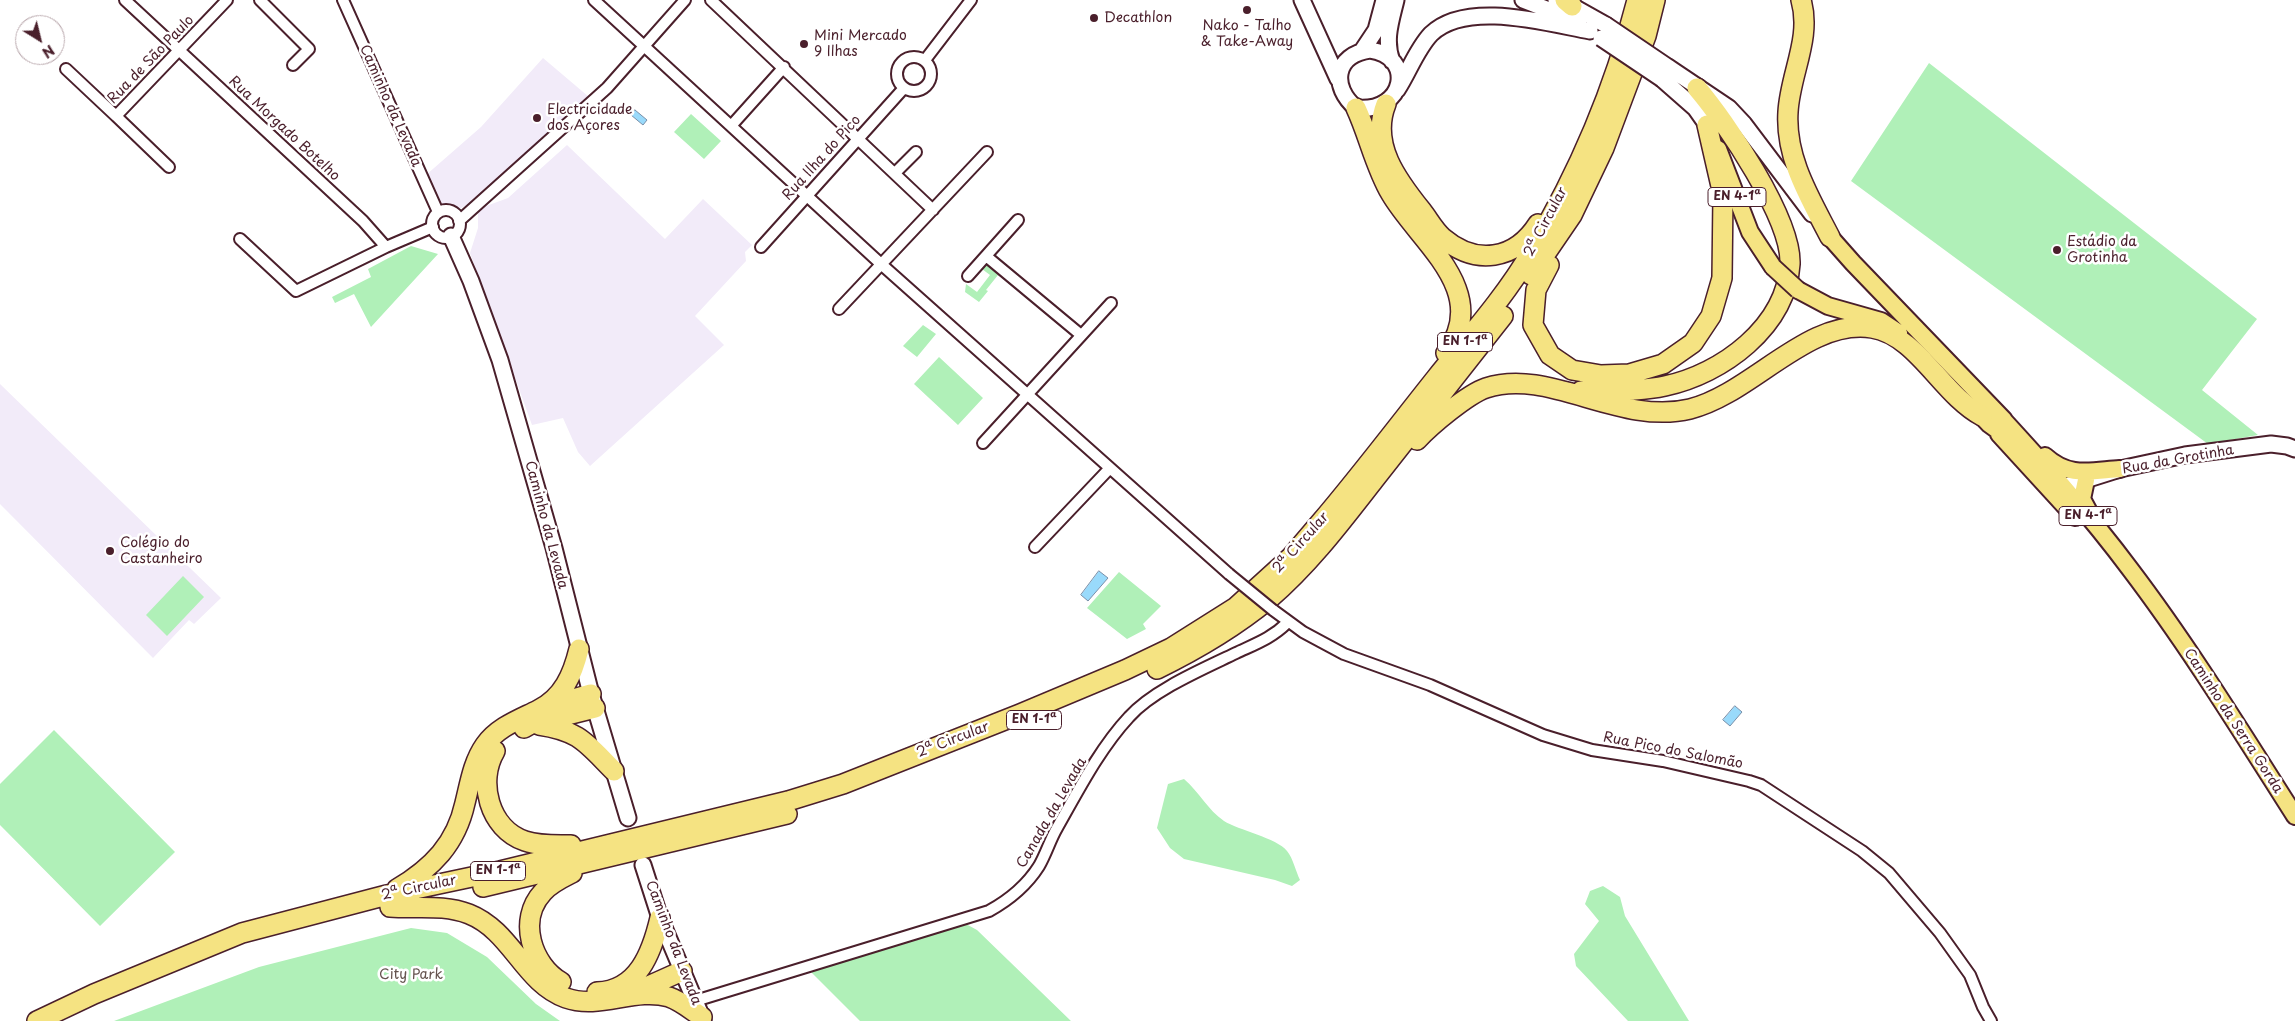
<!DOCTYPE html>
<meta charset="utf-8">
<style>
body{margin:0}
#map{position:relative;width:2295px;height:1021px;overflow:hidden;background:#fff;font-family:"Playpen Sans",sans-serif}
canvas{display:block}
.north{position:absolute;left:15px;top:15px;width:50px;height:50px;box-sizing:border-box;background:#fff;border:1px solid #b7a5aa;border-radius:50%;rotate:144deg;font-size:14px;font-weight:700;line-height:20px;text-align:center;color:#4a1f2b}
.north::after{content:'';display:block;margin:auto;width:18px;height:22px;background:#4a1f2b;clip-path:polygon(50% 0,100% 100%,50% 72%,0 100%)}
</style>
<div id="map">
<canvas width="2295" height="1021"></canvas>
<div class="north">N</div>
</div>
<script>
const context = document.querySelector('canvas').getContext('2d');
context.lineJoin = 'round';
function fill(path, color) {
  context.fillStyle = color;
  context.fill(path, 'evenodd');
}
function stroke(path, color, width, dash) {
  context.strokeStyle = color;
  context.lineWidth = width;
  context.lineCap = dash ? 'butt' : 'round';
  context.setLineDash(dash || []);
  context.stroke(path);
}
function write(font, color, halo, rows, align = 'center') {
  context.font = font + ' "Playpen Sans",sans-serif';
  context.lineWidth = 5;
  context.setLineDash([]);
  context.textBaseline = 'middle';
  context.strokeStyle = halo;
  context.fillStyle = color;
  for (const [text, x, y, turn = 0] of rows) {
    context.save();
    context.translate(x, y);
    context.rotate((+turn || 0) * Math.PI / 180);
    context.textAlign = isNaN(turn) ? turn : align;
    if (halo) context.strokeText(text, 0, 0);
    context.fillText(text, 0, 0);
    context.restore();
  }
}
fill(new Path2D(`
 M543,58L589,97L465,206L461,208L448,207L440,203L426,175L481,127Z
 M567,145L665,239L703,199L752,245L745,252L746,261L695,316L724,345L590,466L578,452L563,418L532,425L470,253L478,228V209L508,198Z
 M0,384L221,598L194,624L189,620L153,658L0,504Z`), '#f2ebf9');
fill(new Path2D(`
 M1929,63L2257,319L2202,390L2258,435L2208,444L1851,181Z
 M691,114L721,141L704,159L674,132Z
 M411,246L438,254L371,327L354,294L335,303L332,297L371,277L368,269Z
 M986,264H992L1001,271V277L998,275L986,290L988,291L979,302L965,292L966,284L977,292L990,275L982,269Z
 M923,325L936,334L917,357L903,346Z
 M939,357L983,398L958,425L914,384Z
 M1119,572L1161,606L1143,624L1146,629L1127,639L1087,608Z
 M183,576L204,597L167,636L146,615Z
 M54,730L175,852L100,926L0,825V784Z
 M1184,779C1199,792 1208,810 1224,821C1238,830 1277,838 1287,851C1293,858 1296,872 1300,880L1292,886L1275,880L1184,859L1170,848L1157,828L1168,784Z
 M1603,886L1620,897L1625,916L1689,1021H1628L1576,966L1574,954L1599,921L1585,904L1590,891Z
 M966,924L977,930L1071,1021H860L809,970Z
 M411,928L447,933L487,957L536,1004L560,1021H114L259,967Z`), '#b0f0b8');
const water = new Path2D(`
 M635,110L647,120L643,125L631,115Z
 M1099,571L1108,578L1088,601L1081,595Z
 M1735,706L1742,712L1730,726L1723,720Z`);
fill(water, '#99dafb');
stroke(water, '#798fa8', 1);
const street = new Path2D(`
 M125,0L363,221L386,247L433,227
 M260,0L309,49L293,65
 M343,0L438,212
 M594,0L881,264L1229,574
 M711,0L933,210
 M897 74a17 17 0 1 1 34 0a17 17 0 1 1-34 0Z
 M925,60L971,0
 M66,69L116,116
 M731,126L784,67
 M169,167L116,116L227,0
 M895,173L916,152
 M432 224a14 14 0 1 1 28 0a14 14 0 1 1-28 0Z
 M459,221L607,88L685,0
 M240,239L296,291L386,247
 M761,247L904,88
 M986,256L1081,335
 M968,276L1018,220
 M839,309L987,152
 M983,443L1111,303
 M1035,547L1110,468
 M1273,610L1303,632L1344,654L1430,685L1543,735L1592,750L1663,761L1749,781L1761,785L1862,851L1889,873L1940,933L1970,975L1983,1007L1991,1021
 M695,1001L989,911C1009,900 1027,885 1039,866C1046,854 1050,840 1057,828C1078,791 1100,748 1129,717C1153,690 1203,669 1236,653C1255,644 1272,638 1287,623`);
const secondary = new Path2D(`
 M1302,0L1338,79
 M1523,0L1567,17L1579,24
 M1556,0L1572,6L1606,25
 M1370,50C1415,56 1406,113 1356,108C1331,87 1334,55 1370,50Z
 M1362,51L1376,30L1384,0
 M1392,61C1384,40 1391,21 1396,0
 M1668,67L1729,108L1744,124L1812,214
 M1662,79L1695,108L1707,125
 M1397,90C1409,72 1416,50 1431,34C1466,0 1546,23 1590,31
 M451,236L471,281L500,360L554,548L591,694L628,818
 M2063,487L2120,469L2185,455L2271,444L2287,446L2295,449
 M643,865L660,918L703,1020`);
const primary = new Path2D(`
 M1718,149L1750,232L1773,267
 M1830,237L1853,263L2004,420
 M1798,290L1828,306L1881,321L1899,333
 M1973,407L1989,424L2011,440
 M1997,413C2043,463 2089,514 2130,569C2190,648 2242,733 2295,816
 M1999,434L2075,517
 M2045,456C2069,478 2090,471 2120,469
 M2086,480L2082,499L2089,512`);
const highway = new Path2D(`
 M1565,0L1572,6
 M1801,0C1812,38 1790,74 1788,112C1785,158 1810,198 1830,237
 M1386,104C1370,144 1397,180 1422,211C1429,220 1434,230 1443,238C1476,266 1515,260 1538,224
 M1356,108C1369,136 1375,167 1391,194C1419,242 1492,291 1446,353
 M1549,265L1536,290L1533,325L1550,355L1572,370L1601,375L1629,374L1663,364L1693,343L1711,316L1722,278L1723,195L1707,125
 M1531,275L1572,215L1604,148L1646,36L1655,0
 M1581,391C1608,390 1638,392 1665,386C1722,374 1786,327 1790,264C1792,219 1726,122 1697,88
 M1417,440C1431,425 1468,394 1486,388C1549,367 1619,426 1690,409C1753,393 1807,318 1872,328C1917,335 1942,395 1982,416
 M1157,669C1196,650 1235,627 1269,599C1309,565 1342,521 1374,480C1417,426 1460,371 1503,316
 M546,707L591,694
 M539,725C580,731 586,743 614,771
 M524,728L531,724L595,708
 M495,751C477,781 489,829 525,841C540,846 556,845 571,845
 M483,887L787,814
 M397,889C432,868 456,844 465,803C470,783 473,762 485,745C498,727 518,720 538,710C563,698 573,674 579,649
 M390,907C418,909 443,904 469,914C512,931 524,983 566,998C600,1010 635,987 669,997C681,1001 691,1010 702,1017
 M561,982C532,965 517,920 543,892C551,883 562,878 572,873
 M597,992C638,991 652,952 660,918
 M633,993L682,971
 M37,1021L94,994L242,933L387,895L500,871L788,801L843,784L1020,714L1125,670L1171,648L1236,607L1291,557L1320,523C1360,476 1397,427 1436,378C1469,337 1505,297 1532,251C1578,174 1615,87 1637,0`);
stroke(street, '#4a1f2b', 14);
stroke(secondary, '#4a1f2b', 19);
stroke(primary, '#4a1f2b', 20);
stroke(highway, '#4a1f2b', 22);
stroke(street, '#fff', 10);
stroke(secondary, '#fff', 15);
stroke(primary, '#f5e382', 16);
stroke(highway, '#f5e382', 19);
const streetBridge = new Path2D(`
 M1229,574L1273,610`);
const secondaryBridge = new Path2D(`
 M1606,25L1668,67
 M1601,38L1662,79`);
const primaryBridge = new Path2D(`
 M1773,267L1798,290`);
stroke(streetBridge, '#4a1f2b', 14, []);
stroke(secondaryBridge, '#4a1f2b', 19, []);
stroke(primaryBridge, '#4a1f2b', 20, []);
stroke(streetBridge, '#fff', 10);
stroke(secondaryBridge, '#fff', 15);
stroke(primaryBridge, '#f5e382', 16);
for (const [x, y, r, color] of [
 [1247,10,5,"#4a1f2b"],
 [1094,18,5,"#4a1f2b"],
 [804,44,5,"#4a1f2b"],
 [537,118,5,"#4a1f2b"],
 [2057,250,5,"#4a1f2b"],
 [110,551,5,"#4a1f2b"]
]) {
  const dot = new Path2D();
  dot.arc(x, y, r, 0, 2 * Math.PI);
  context.fillStyle = color;
  context.fill(dot);
  stroke(dot, '#fff', 2);
}
for (const [x, y, w] of [
 [1737,197,58],
 [1465,342,55],
 [2088,516,58],
 [1034,720,55],
 [498,871,55]
]) {
  const box = new Path2D();
  box.roundRect(x - w / 2, y - 9.5, w, 19, 4);
  context.fillStyle = '#fff';
  context.fill(box);
  stroke(box, '#4a1f2b', 1);
}
write('bold 12px', '#4a1f2b', null, [
 ["EN 4-1ª",1737,197],
 ["EN 1-1ª",1465,342],
 ["EN 4-1ª",2088,516],
 ["EN 1-1ª",1034,720],
 ["EN 1-1ª",498,871]
]);
write('14px', '#4a1f2b', '#fff', [
 ["Decathlon",1104,18],
 ["Nako - Talho",1247,26,"center"],
 ["& Take-Away",1247,42,"center"],
 ["Mini Mercado",814,36],
 ["9 Ilhas",814,52],
 ["Electricidade",547,110],
 ["dos Açores",547,126],
 ["Estádio da",2067,242],
 ["Grotinha",2067,258],
 ["Colégio do",120,543],
 ["Castanheiro",120,559]
], 'left');
write('14px', '#4a1f2b', '#fff', [
 ["Rua de São Paulo",151,60,-46],
 ["Caminho da Levada",390,106,66],
 ["Rua Morgado Botelho",284,129,43],
 ["Rua Ilha do Pico",822,158,-48],
 ["2ª Circular",1546,222,-62],
 ["Rua da Grotinha",2178,460,-10],
 ["Caminho da Levada",546,525,75],
 ["2ª Circular",1301,543,-48],
 ["Caminho da Serra Gorda",2233,721,57],
 ["2ª Circular",953,740,-21],
 ["Rua Pico do Salomão",1673,751,11],
 ["Canada da Levada",1052,813,-60],
 ["2ª Circular",419,888,-12],
 ["Caminho da Levada",673,943,69]
]);
write('14px', '#64534e', '#fff', [
 ["City Park",411,975]
]);
</script>
